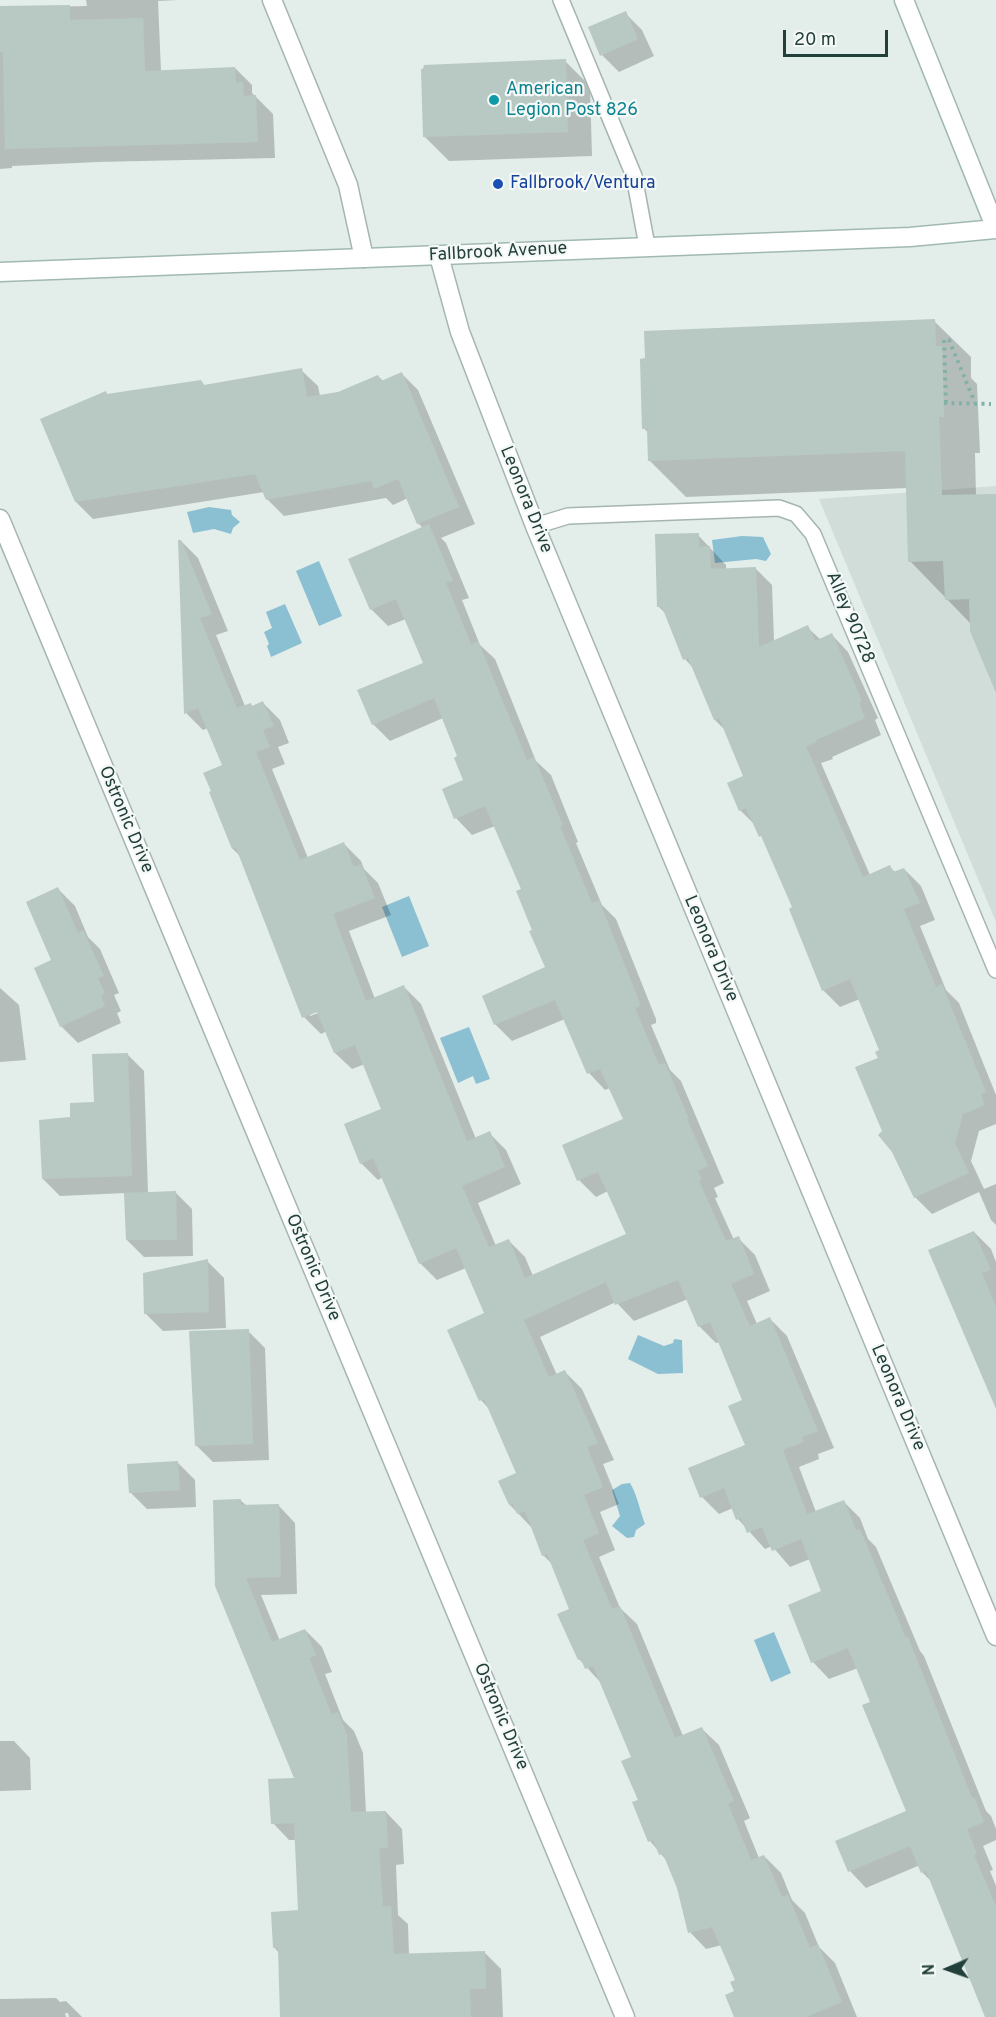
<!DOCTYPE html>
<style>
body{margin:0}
#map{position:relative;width:996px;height:2017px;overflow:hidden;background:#e3edea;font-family:Overpass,sans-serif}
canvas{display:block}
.north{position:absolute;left:918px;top:1939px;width:60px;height:60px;-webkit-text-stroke:4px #f4f9f7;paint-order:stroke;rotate:268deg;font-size:16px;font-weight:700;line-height:24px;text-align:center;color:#223f3a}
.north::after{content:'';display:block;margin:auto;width:21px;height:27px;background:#223f3a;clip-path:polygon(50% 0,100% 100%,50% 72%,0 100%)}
.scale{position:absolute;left:783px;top:30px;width:105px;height:27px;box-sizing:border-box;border:3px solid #223f3a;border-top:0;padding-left:8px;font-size:18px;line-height:21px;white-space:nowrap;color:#223f3a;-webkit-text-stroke:4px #f4f9f7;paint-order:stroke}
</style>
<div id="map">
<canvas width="996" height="2017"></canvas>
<div class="north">N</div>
<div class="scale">20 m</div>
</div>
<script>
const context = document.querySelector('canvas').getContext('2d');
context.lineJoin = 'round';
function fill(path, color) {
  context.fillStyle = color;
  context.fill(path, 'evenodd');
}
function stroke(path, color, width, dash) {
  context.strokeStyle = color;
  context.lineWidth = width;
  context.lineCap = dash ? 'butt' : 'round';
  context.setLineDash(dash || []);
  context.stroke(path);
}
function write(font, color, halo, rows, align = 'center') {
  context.font = font + ' Overpass,sans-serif';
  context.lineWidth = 4.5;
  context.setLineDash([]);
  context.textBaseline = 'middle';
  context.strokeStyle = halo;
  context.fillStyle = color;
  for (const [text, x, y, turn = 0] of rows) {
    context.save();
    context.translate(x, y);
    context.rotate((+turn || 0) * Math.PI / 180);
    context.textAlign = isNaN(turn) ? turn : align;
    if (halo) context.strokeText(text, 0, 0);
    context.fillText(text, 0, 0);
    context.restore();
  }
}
fill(new Path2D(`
 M996,486V922L819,499Z`), '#d1ddd9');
fill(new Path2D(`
 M209,507L231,510L232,515L240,522L233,528L231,534L214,529L193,533L187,512Z
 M742,536L763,537L771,554L766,561L756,559L715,563L712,540Z
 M319,561L342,616L319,626L296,571Z
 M285,604L302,643L271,657L267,646L269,644L264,632L272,628L266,612Z
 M409,896L429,946L402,957L382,907Z
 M469,1027L490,1079L476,1084L473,1076L458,1083L440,1038Z
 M638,1335L664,1346L673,1343L674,1339L682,1340L683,1373L658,1374L628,1359Z
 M630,1483C637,1494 640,1511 645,1524L636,1530L634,1537L627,1538L612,1526L620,1516L612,1490L622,1484Z
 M774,1632L791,1673L771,1682L754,1640Z`), '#8bc0d2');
fill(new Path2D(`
 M86,0H178L158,1L161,71L235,68L252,85V93L273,114L275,158L98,162L12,166V168L0,169V8L87,6Z
 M625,13L642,30L654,56L619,72L602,55L590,28Z
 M565,61L590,86L592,156L449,161L424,136Z
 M934,321L971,357V378L977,384L980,453H975L976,496L996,495V679L971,624L910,561L908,488L686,497L650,461L649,434L644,428Z
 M301,370L318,386L320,396L338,393L378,376L383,381L402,374L418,390L475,524L441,538L446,543L469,598L462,600L480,645L495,659L536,761L551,775L578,842L576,843L602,905L616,919L656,1019V1023L651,1025L670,1070L681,1081L724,1183L714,1188L718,1197L715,1198L734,1240L738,1238L755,1255L770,1291L747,1301L757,1324L770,1319L787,1336L834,1448L818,1454L819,1459L799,1467L816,1512L843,1501L860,1518L868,1539L876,1547L920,1651L924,1656L986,1811L991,1816L996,1829V1840L983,1846L993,1870L990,1871L996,1886V2017H987L932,1882L923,1873L920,1865L866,1888L850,1871L908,1811L872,1703L858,1668L829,1679L813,1662L790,1606L823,1592L810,1559L790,1567L772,1546L765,1549L738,1519L733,1508L719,1514L702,1497L690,1469L747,1446L744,1401L720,1342L716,1343L699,1326L688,1299L634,1321L616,1302L540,1337L557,1375L565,1372L582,1389L614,1460L603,1464L619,1504L600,1512L615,1550L599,1557L620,1608L637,1624L683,1736L702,1729L719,1745L750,1818L744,1821L759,1858L764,1856L781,1873L792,1900L805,1913L819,1947L835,1963L857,2017H736L737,1980L722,1945L706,1949L690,1932L678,1888L667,1861L650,1841L639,1801L633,1758L602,1684L579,1659L571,1610L553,1565L543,1555L533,1529L510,1505L518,1474L490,1410L481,1400L486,1313L466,1268L437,1280L420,1263L383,1177L378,1180L361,1163L383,1109L365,1064L352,1069L335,1053L327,1031L321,1034L304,1017L241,857L233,849L224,766L208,728L203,730L186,713L181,541L198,558L228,631L216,635L245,706L253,707L263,703L280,720L289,743L278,747L285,764L272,769L308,858L344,844L361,861L364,869L378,883L391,915L349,931L375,999L404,987L421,1004L476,1139L489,1133L506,1150L521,1184L478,1203L496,1246L508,1240L525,1257L533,1276L628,1235L608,1191L596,1197L579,1180L625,1119L610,1088L605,1090L589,1073L565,1019L512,1041L495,1024L547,968L523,890L495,826L472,835L456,818L465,781L459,757L443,718L390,741L373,724L425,663L406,619L388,626L371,609L423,528L418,523L408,498L393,505L386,498L284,516L267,499L264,492L93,519L76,502L108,395L201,381L206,387ZM324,1011L310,1016V1013Z
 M698,535L726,565V570L756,569L772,585L774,641L807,627L821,640L832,635L848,652L878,718L875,720L881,735L832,757L833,759L821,763L870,875L890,867L896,873L904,869L921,886L935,920L920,926L946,990L959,1003L996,1095V1124L979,1131L971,1161L984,1189L996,1184V1225L991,1220L979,1192L932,1214L915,1197L884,1132L881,1051L860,999L840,1007L823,990L794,908L764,840L756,826L740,810L745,777L725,730L715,720L694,669L685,659L666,614L659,607Z
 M58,889L75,906L88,937L100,949L119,993L114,995L121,1011L117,1013L121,1023L78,1043L61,1026L53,961Z
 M0,988L19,1005L26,1060L0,1062Z
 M127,1054L144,1071L148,1193L175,1192L192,1209L193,1256L144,1257L127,1240L126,1193L60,1196L43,1179L72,1118L95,1103Z
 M974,1232L991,1249L996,1262V1392Z
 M207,1261L224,1278L226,1328L163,1331L146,1314Z
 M248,1331L265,1348L269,1460L213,1462L196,1445Z
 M178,1463L195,1480L196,1507L147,1509L130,1492Z
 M240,1500L247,1506H279L295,1523L297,1594L261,1595L280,1641L305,1630L322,1647L332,1672L325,1674L343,1720L354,1731L363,1753L366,1813L386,1812L402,1829L404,1864L396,1865L398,1915L408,1924L409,1955L484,1952L501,1969L503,2017H282L279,1953L274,1947L300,1912L297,1840H289L273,1823L296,1779L216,1586Z
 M0,1741H14L30,1758L31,1790L0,1791Z
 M56,1998L60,2002L66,2001L82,2017H69L68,2013H65L66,2017H0V1999Z`), '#0003');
fill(new Path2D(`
 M70,5V20L143,18L145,71L235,67L236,83L243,82L244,96L256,95L258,142L5,149L3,52H0V6Z
 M626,11L638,39L600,56L588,27Z
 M566,59L568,132L423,137L421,69H423L424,65Z
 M935,319L936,346H942L944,417H939L942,495L996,494V693L970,631L969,599L945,600L943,561L908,562L905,451L648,461L647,429H642L640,359L645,358L644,331Z
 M302,368L307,397L338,392L378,375L381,381L402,372L459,507L417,524L398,479L374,489L371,481L266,500L255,474L75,502L40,419L106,391L107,394L201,380L204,385Z
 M429,524L453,581L446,583L471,644L478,641L527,760L534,757L563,825L560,826L592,903L599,900L639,1001L640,1006L635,1008L659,1065L665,1063L689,1119H687L708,1166L698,1171L702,1180L699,1181L726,1241L739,1236L754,1274L731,1284L750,1326L770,1317L818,1431L802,1437L804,1442L783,1450L807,1514L844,1500L856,1530L860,1529L906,1638L908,1637L972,1798L974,1797L984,1822L967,1829L977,1854L974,1855L996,1906V2017H985L926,1871L921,1873L910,1846L848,1872L835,1841L906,1811L862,1705L870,1702L848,1648L811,1663L788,1605L821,1591L801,1539L772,1551L762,1527L747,1533L741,1518L736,1520L724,1488L700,1498L688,1468L745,1445L728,1406L742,1400L710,1322L698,1327L678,1280L615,1305L606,1282L524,1320L549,1377L565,1370L598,1443L587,1447L603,1487L584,1495L599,1533L583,1540L612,1609L620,1606L675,1738L702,1727L734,1801L728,1804L751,1860L764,1855L782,1897L788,1895L810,1948L818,1944L842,2002L806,2017H734L725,1995L734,1991L730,1982L735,1980L712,1927L688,1933L677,1888L663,1854L659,1855L653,1840L648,1842L632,1802L638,1800L621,1761L631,1757L593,1666L585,1669L581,1659L578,1660L557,1614L569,1609L547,1554L542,1556L525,1511L517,1514L513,1504L509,1505L498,1481L516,1473L484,1399L479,1401L447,1330L484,1313L456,1248L419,1264L373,1158L360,1164L344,1124L381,1109L355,1045L334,1053L317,1012L302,1018L236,848L232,849L209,792L211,791L203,773L222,765L198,708L184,714L178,540H181L212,614L200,618L237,708L251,703L252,706L263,701L274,726L263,730L270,747L256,752L300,860L344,842L354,867L361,864L375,898L333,914L366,1001L404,985L467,1141L490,1131L505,1167L462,1186L489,1247L509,1239L525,1278L626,1234L598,1172L577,1181L562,1145L623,1119L600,1069L587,1074L555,1000L494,1025L482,996L545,967L529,931L532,930L516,891L521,889L485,806L454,819L442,789L463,780L454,758L457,756L434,698L372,725L357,690L423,663L396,599L370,610L348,559Z
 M699,533V547L710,546L711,569L756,567L759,647L808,625L815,641L832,633L862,701L859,703L865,718L816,740L817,742L806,746L863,877L890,865L893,872L904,868L920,903L904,909L936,987L942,984L986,1092L981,1094L985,1105L963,1114L955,1143L969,1173L914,1198L892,1152L878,1135L882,1131L855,1067L878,1058L875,1052L879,1050L850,979L822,991L789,909L792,907L761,836L759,837L746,808L739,811L727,783L743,776L719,718L714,720L688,658L683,660L662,607H657L655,534Z
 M58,887L78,933L83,930L104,976L98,978L105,994L101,996L105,1006L60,1027L34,968L51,960L26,902Z
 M128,1053L132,1176L42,1179L39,1120L70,1117V1103L94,1102L92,1054Z
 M176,1191L177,1240H126L124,1193Z
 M974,1231L991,1270L982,1273L996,1307V1409L928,1250Z
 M208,1259L209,1312L144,1314L143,1273Z
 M249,1329L253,1444L195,1446L189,1331Z
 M178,1461L180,1490L129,1493L127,1464Z
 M241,1499V1505L279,1504L281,1577L246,1578L272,1642L305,1629L316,1655L309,1658L332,1715L338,1712L347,1735L351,1812L386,1811L388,1848H379L383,1906H391L394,1954L485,1951L486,1989H470L471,2017H280L278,1948H273L271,1912L298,1910L294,1823L271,1824L268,1779L294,1778L215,1586L213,1500Z`), '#b8c8c3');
const service = new Path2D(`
 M561,0L634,176L647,246
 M535,526L568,516L779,508L796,514L813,534L996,970`);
const minor = new Path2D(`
 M272,0L348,185L364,258
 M439,256L460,332L535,526L996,1636
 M0,519L625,2017`);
const secondary = new Path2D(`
 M904,0L996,229
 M0,272L910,237L996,229`);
stroke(service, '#a5b5b2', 18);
stroke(minor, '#a5b5b2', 21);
stroke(secondary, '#a1b9b3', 21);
stroke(new Path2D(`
 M944,403L991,404
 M946,403L944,340H949L975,403`), '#83b1a7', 4, [3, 4.5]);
stroke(service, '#fff', 15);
stroke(minor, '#fff', 18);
stroke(secondary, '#fff', 18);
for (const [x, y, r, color] of [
 [494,100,6,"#0f9aa8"],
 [498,184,6,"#1a4fb4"]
]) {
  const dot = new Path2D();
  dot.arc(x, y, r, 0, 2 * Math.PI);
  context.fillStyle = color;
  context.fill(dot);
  stroke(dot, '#f4f9f7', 2);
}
write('18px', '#0d838f', '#f4f9f7', [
 ["American",506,90],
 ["Legion Post 826",506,111]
], 'left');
write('18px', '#164399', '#f4f9f7', [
 ["Fallbrook/Ventura",510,184]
], 'left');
write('18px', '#223f3a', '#f4f9f7', [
 ["Fallbrook Avenue",498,253,-3],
 ["Leonora Drive",525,500,68],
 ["Alley 90728",849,618,67],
 ["Ostronic Drive",125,820,67],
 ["Leonora Drive",710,949,67],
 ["Ostronic Drive",312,1268,67],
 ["Leonora Drive",897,1398,67],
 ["Ostronic Drive",500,1717,67]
]);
</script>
